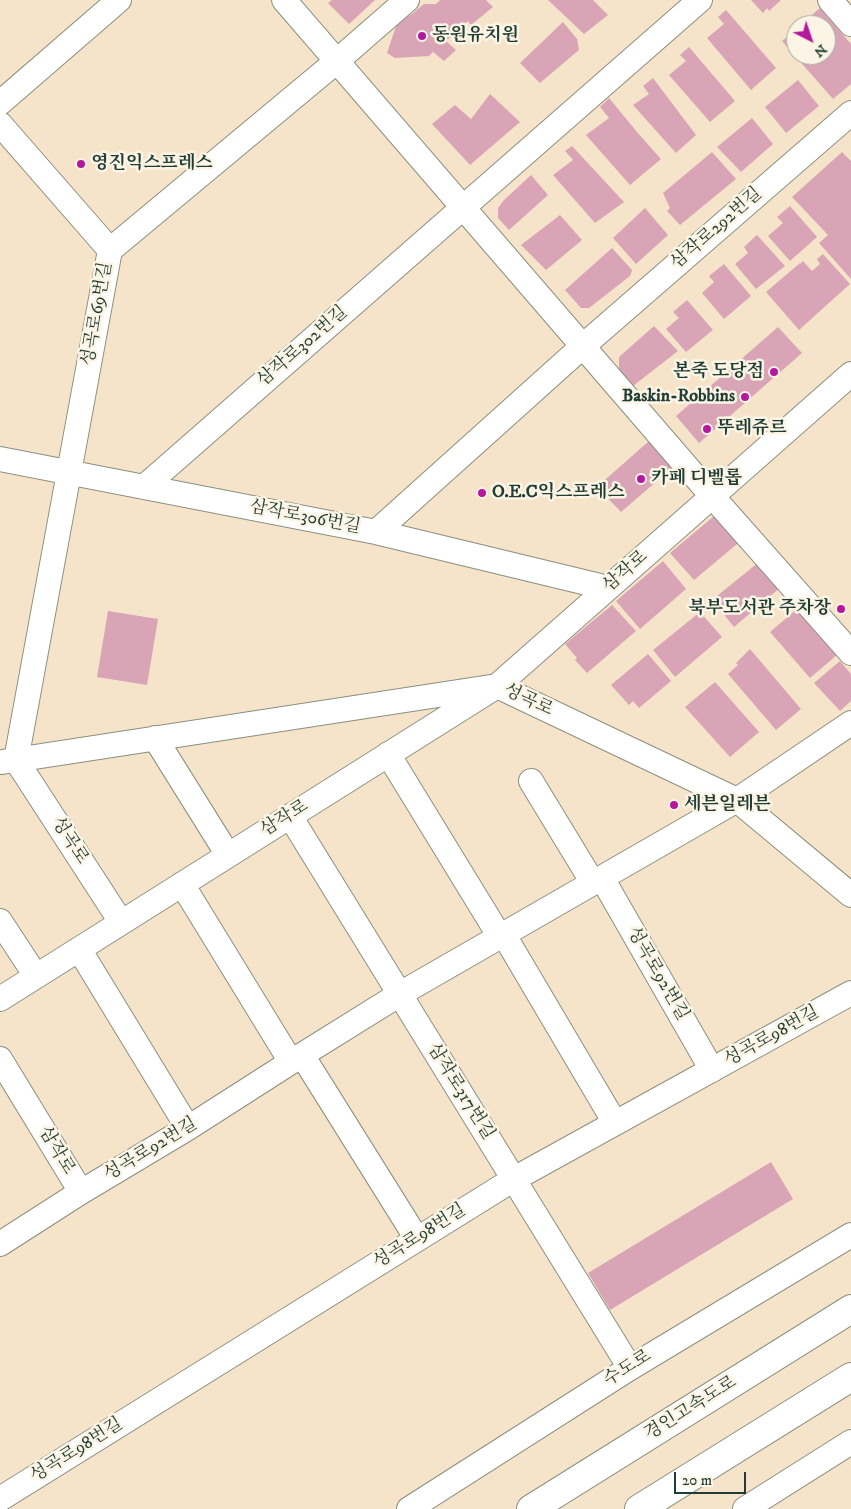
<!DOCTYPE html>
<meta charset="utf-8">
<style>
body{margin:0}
#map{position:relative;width:851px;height:1509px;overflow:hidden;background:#f5e4c9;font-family:"IM FELL DW Pica",serif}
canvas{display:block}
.north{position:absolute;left:786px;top:15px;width:50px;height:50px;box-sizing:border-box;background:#fcf5e5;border:1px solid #a4ab9e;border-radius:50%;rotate:139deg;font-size:14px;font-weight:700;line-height:20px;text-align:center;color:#1f3d34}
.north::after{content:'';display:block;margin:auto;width:18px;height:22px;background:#b5179e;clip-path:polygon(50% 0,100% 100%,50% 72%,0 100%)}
.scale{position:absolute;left:674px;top:1472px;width:72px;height:22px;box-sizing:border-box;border:2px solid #1f3d34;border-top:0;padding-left:6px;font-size:15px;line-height:18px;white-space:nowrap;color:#1f3d34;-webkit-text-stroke:4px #fcf5e5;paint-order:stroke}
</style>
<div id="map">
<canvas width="851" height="1509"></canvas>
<div class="north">N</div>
<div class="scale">20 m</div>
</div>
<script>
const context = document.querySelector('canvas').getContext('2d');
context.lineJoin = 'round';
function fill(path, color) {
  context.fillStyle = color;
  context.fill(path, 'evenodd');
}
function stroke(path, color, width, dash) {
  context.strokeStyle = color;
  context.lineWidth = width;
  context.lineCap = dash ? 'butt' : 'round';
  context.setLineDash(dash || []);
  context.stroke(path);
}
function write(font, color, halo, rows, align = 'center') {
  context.font = font + ' "IM FELL DW Pica","Noto Serif KR",serif';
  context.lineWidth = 5;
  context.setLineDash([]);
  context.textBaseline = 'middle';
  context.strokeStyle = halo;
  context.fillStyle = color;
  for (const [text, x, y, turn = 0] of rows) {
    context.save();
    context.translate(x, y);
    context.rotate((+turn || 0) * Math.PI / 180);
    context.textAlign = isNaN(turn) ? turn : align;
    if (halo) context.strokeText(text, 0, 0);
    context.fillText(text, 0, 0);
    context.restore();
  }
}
fill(new Path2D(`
 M332,0H375L349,24L328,3Z
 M440,0H486L493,7L471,25L468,21L446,41L456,50L444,61L433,52L429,56L395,58L387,53L397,23L412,14L424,4H436Z
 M548,0H593L608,15L584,34Z
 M751,0H781L769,11L767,8L763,13Z
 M820,8L851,44V84L833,99L782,41L796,29V55H826V25H800Z
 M726,10L776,68L751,90L707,38L724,24L718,17Z
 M563,22L577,39L579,50L540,83L520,63Z
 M689,47L735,101L710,122L669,75L686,61L680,55Z
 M653,78L696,135L676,153L633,105L649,94L643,86Z
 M798,80L819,106L786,133L765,107Z
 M490,94L520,122L470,165L432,124L455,105L471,119Z
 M609,98L637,132L661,159L630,185L586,135L609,118L600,107Z
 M752,118L773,144L741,172L717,147Z
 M572,146L624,202L595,223L553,175L573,160L565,151Z
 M712,152L736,179L680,225L667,211L670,208L663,193Z
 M842,152L851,161V279L819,243L828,235L792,197Z
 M531,175L548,195L509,230L498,218V208L504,200Z
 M790,206L817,237L790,261L768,236L783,223L777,217Z
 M645,208L668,235L636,264L613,238Z
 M560,215L582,240L546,270L521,245Z
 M757,235L785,266L756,289L735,264L748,253L744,247Z
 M612,248L632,270L630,276L589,308H581L565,290Z
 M823,254L850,284L799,330L766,292L800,263V264L803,261L812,271L820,264L817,259Z
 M724,264L751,296L724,319L702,293L714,282L709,276Z
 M687,300L713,330L686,352L666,329L679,318L673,312Z
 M654,326L678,351L633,386L619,372V357Z
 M778,327L802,353L699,443L676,416Z
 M649,441L672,468L621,512L597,487Z
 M719,512L743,539L694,580L670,553Z
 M663,561L686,589L640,629L616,601Z
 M759,562L781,587L734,627L712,600Z
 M612,605L636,631L587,673L575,660L577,658L565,644Z
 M797,609L837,655L810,678L770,632Z
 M108,611L158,619L147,685L97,677Z
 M700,612L722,637L675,677L653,650Z
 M750,649L801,709L776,730L728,674L738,665L736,663Z
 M648,654L671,681L639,708L633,701L629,705L611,685Z
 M840,661L851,674V701L840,711L814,683Z
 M715,682L759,732L730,757L685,707Z
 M771,1162L793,1199L610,1310L588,1273Z`), '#d9a5b6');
const minor = new Path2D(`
 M284,0L712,496L851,653
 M830,0L851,24
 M0,103L119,0
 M0,124L110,250
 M0,459L376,532L608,588
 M144,487L700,0
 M376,532L583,346L851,113
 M155,738L228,855
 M388,754L500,937
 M2,762L497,686L737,800L851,895
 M531,781L593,883
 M290,816L630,1368
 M602,878L712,1070
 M182,884L291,1062
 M0,921L36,976
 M121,922L16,760L110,250L337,61L407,0
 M504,935L615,1123
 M79,949L188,1128
 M0,999L497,686L851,374
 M302,1055L417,1239
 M0,1059L81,1192
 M0,1244L81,1192L188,1128L302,1055L400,994L737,800L851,723
 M0,1499L514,1179L851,993
 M409,1509L630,1368L851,1235
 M745,1509L851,1442`);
const highway = new Path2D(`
 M531,1509L851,1309
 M639,1509L851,1377`);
stroke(minor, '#8a907e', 26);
stroke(highway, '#8a907e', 30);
stroke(minor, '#fff', 24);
stroke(highway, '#fff', 28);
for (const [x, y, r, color] of [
 [422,36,5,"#b5179e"],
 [81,164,5,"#b5179e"],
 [774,372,5,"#b5179e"],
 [745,397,5,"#b5179e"],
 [707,429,5,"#b5179e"],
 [641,479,5,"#b5179e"],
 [482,493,5,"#b5179e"],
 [841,609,5,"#b5179e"],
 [674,805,5,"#b5179e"]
]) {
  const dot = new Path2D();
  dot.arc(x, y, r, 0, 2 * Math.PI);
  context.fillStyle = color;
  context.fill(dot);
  stroke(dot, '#fcf5e5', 2);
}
write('bold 18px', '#1f3d34', '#fcf5e5', [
 ["동원유치원",432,36],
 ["영진익스프레스",91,164],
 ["본죽 도당점",764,372,"right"],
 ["Baskin-Robbins",735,397,"right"],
 ["뚜레쥬르",717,429],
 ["카페 디벨롭",651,479],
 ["O.E.C익스프레스",492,493],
 ["북부도서관 주차장",831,609,"right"],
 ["세븐일레븐",684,805]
], 'left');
write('18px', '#1f3d34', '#fcf5e5', [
 ["삼작로292번길",717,229,-41],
 ["성곡로69번길",98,314,-80],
 ["삼작로302번길",303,347,-41],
 ["삼작로306번길",305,518,11],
 ["삼작로",626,572,-41],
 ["성곡로",528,701,25],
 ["삼작로",285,819,-32],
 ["성곡로",69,841,57],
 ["성곡로92번길",657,974,60],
 ["성곡로98번길",772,1037,-29],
 ["삼작로317번길",460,1092,58],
 ["성곡로92번길",151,1150,-31],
 ["삼작로",56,1151,59],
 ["성곡로98번길",420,1237,-32],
 ["수도로",628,1369,-32],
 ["경인고속도로",691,1409,-32],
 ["성곡로98번길",77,1451,-32]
]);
</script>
